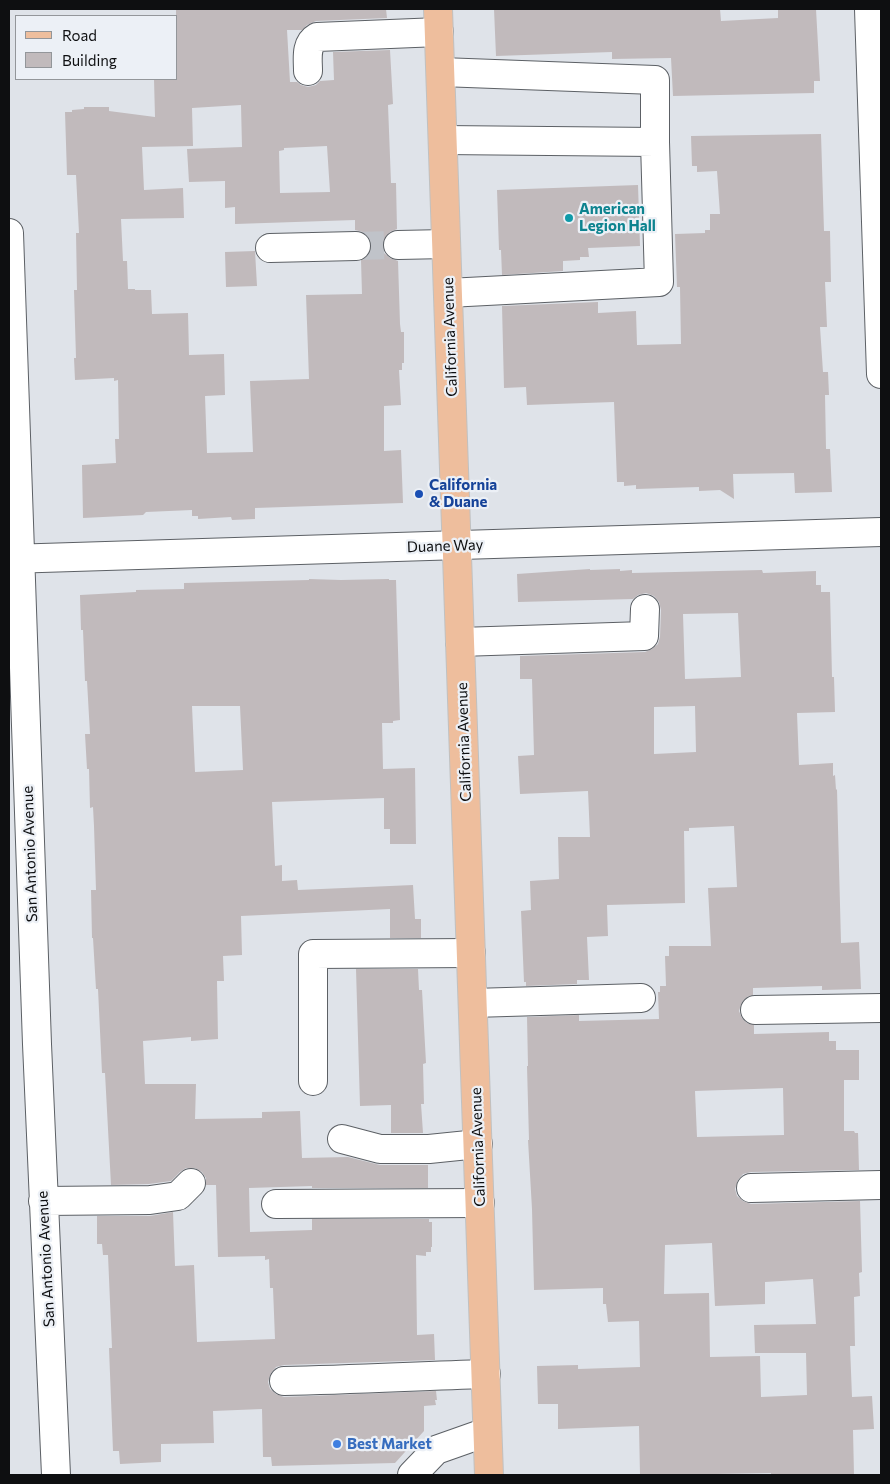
<!DOCTYPE html>
<style>
body{margin:0}
#map{position:relative;width:890px;height:1484px;overflow:hidden;background:#dfe3e9;font-family:Commissioner,sans-serif}
canvas{display:block}
.frame{position:absolute;inset:0;border:10px solid #0e0f11;pointer-events:none}
.legend{position:absolute;left:15px;top:15px;width:162px;height:65px;box-sizing:border-box;background:#ecf0f6;border:1px solid #93969a;margin:0;padding:6px 9px;list-style:none;font-size:15px;color:#0e0f11}
.legend li{display:flex;align-items:center;gap:10px;height:25px}
.legend b{width:25px;border:1px solid #93969a}
</style>
<div id="map">
<canvas width="890" height="1484"></canvas>
<div class="frame"></div>
<ul class="legend">
<li><b style="height:6px;background:#eebe9d"></b>Road</li>
<li><b style="height:14px;background:#c1babc"></b>Building</li>
</ul>
</div>
<script>
const context = document.querySelector('canvas').getContext('2d');
context.lineJoin = 'round';
function fill(path, color) {
  context.fillStyle = color;
  context.fill(path, 'evenodd');
}
function stroke(path, color, width, dash) {
  context.strokeStyle = color;
  context.lineWidth = width;
  context.lineCap = dash ? 'butt' : 'round';
  context.setLineDash(dash || []);
  context.stroke(path);
}
function write(font, color, halo, rows, align = 'center') {
  context.font = font + ' Commissioner,sans-serif';
  context.lineWidth = 4.5;
  context.setLineDash([]);
  context.textBaseline = 'middle';
  context.strokeStyle = halo;
  context.fillStyle = color;
  for (const [text, x, y, turn = 0] of rows) {
    context.save();
    context.translate(x, y);
    context.rotate((+turn || 0) * Math.PI / 180);
    context.textAlign = isNaN(turn) ? turn : align;
    if (halo) context.strokeText(text, 0, 0);
    context.fillText(text, 0, 0);
    context.restore();
  }
}
fill(new Path2D(`
 M176,9H386L387,18L316,21L307,25L302,30H287L290,82H297L301,85L308,87L316,85L320,81L334,80L333,52L390,50L393,104L388,105L391,183H396L397,229L390,232L385,237L382,246L384,253L390,258L398,261L400,324L401,332H404V363H402V370H399L401,405L384,406V451L401,450L403,503L255,508V519L232,520L231,517L198,519V516H192V510L146,512L143,515L83,518L82,465L116,463L115,439H119L118,380L114,381V378L75,380L74,358H76L74,290H77L76,233H79L76,175H67L65,112H72V110L84,109V107H109V111L155,117L154,79H176ZM241,105L242,147L187,149L189,182L225,181V208L235,207V224L355,220V230L363,232L369,237L372,246L369,254L365,259L361,260L362,294L306,295L309,379L250,381L253,452L207,453L205,396L225,395L224,354L189,355L188,313L152,314L151,290H135V289H128L127,261H123L121,219L184,218L183,188L144,190L142,147L193,146L192,108ZM327,146L330,192L280,193L279,151L284,150V148Z
 M494,9H720L721,21L778,18V9H816L820,81H814V93L673,96L671,58L612,59V52L496,56Z
 M821,134L824,231H830L831,282H825L827,327H820L823,372H828L829,395H825L826,449H830L832,492L795,493L794,473L733,474L734,499L720,490L699,491V487L636,489V485L624,486V482H617L614,402L527,405L526,387L504,388L502,306L598,302V313L636,311L637,345L681,344L680,287H677L675,234L705,233V230H710V214H720L717,171L697,172V166H692L691,136Z
 M638,185L640,246L588,248L589,257H580V260L563,261V271L502,275L501,250H499L497,190Z
 M255,251L257,286L226,287L225,252Z
 M590,569V570L620,569V571L632,570V573L762,570L763,573L816,571V585H821V592H830L832,677H834L835,712L797,713L799,765L833,763V776L835,775L836,790L837,789L841,943L859,942L861,989L822,990V986L753,988V995L747,997L742,1002L739,1011L742,1018L747,1023L754,1025V1034L829,1032V1041H836V1050H859V1080H844V1131H854L855,1133H858L859,1170L751,1172L743,1174L738,1180L735,1189L737,1196L743,1201L751,1204L860,1201L862,1272L859,1273L860,1296L854,1297L855,1346H850L852,1397L872,1396L874,1429L853,1430L854,1475H771V1473L716,1474V1475H640L639,1426L558,1429V1404H538L537,1366L578,1365V1369L640,1367L639,1321L608,1322L606,1304H603V1288L534,1290L532,1209L528,1140H529L527,1066H528L527,1017L579,1015V1021L659,1019L658,992H660V986H666L665,956H669V946H711L708,888L737,887L734,826L689,828V831H684L685,903L607,905L608,936L587,937L589,980H577V984L526,986V982H524L521,911L531,910L530,881L559,879L558,837H590L588,791L520,794L518,756L534,755L532,679H520V656L645,652L652,649L658,644L660,637L661,610L659,602L654,596L646,593L638,595L633,599L518,602L517,574ZM738,613L741,677L685,679L683,614ZM695,706L696,752L654,754V707ZM783,1088L784,1135L697,1137L695,1091ZM712,1243L715,1306L765,1304V1282L813,1279L816,1324L754,1325L755,1353H806L807,1395L761,1397L760,1356L710,1357L709,1293L664,1294L665,1245Z
 M309,579L341,580L389,579V580H396L400,720L393,721V723H382L383,769L415,768L416,844H390V829H384V798L272,802L275,866L282,865V881L297,880L298,890L413,885L415,919H421V938H390V909L241,916L242,955L223,956L224,981H217L218,1039L191,1041V1037L143,1041L145,1084H196L195,1119L262,1118V1112L300,1111L302,1158L348,1157L380,1165H428V1188H312V1186L249,1188L250,1232L312,1230V1219H429V1222H432V1247H431V1252H426V1256L416,1255L417,1335L434,1334L435,1360L284,1365L276,1367L271,1373L268,1382L270,1389L276,1394L284,1397L436,1391L437,1400H435L436,1405L424,1406V1431L395,1463L272,1466L271,1457H263L262,1409L213,1411L214,1443L161,1444V1462L120,1464L119,1451H113L109,1348H112L108,1255H103L102,1244H97V1216H150L173,1212L175,1266L194,1265L197,1342L275,1339L273,1288H270L269,1259L265,1260V1256L218,1257L216,1185H206V1178L202,1172L195,1168H186L180,1172L171,1181L149,1184L111,1185L105,1073H102L98,989H96L93,938H92L91,890H96L94,826L93,807L90,808L89,769H87L85,734H90L87,681H85L83,630H81L80,595L136,592V590L184,589V583L309,580ZM192,706H240L243,770L195,772Z
 M356,969H418L419,990H422L426,1063L423,1064L424,1104H421L423,1133H391V1105L360,1106Z`), '#c1babc');
stroke(new Path2D(`
 M356,246L398,245`), '#c0c3c9', 28, [28, 14]);
const minor = new Path2D(`
 M869,9L881,374
 M308,71C308,59 305,44 317,37L439,32
 M441,72L655,80V142L443,140
 M9,233L37,1044L56,1475
 M398,245L446,244
 M270,248L356,246
 M448,293L659,282L655,142
 M9,559L881,532
 M460,642L644,636L645,609
 M473,1003L641,998
 M755,1010L881,1008
 M313,1081V954L471,953
 M342,1139L380,1149H429L478,1144
 M751,1188L881,1185
 M43,1201L150,1200L178,1196L191,1183
 M276,1204L480,1203
 M284,1381C351,1380 418,1376 486,1374
 M412,1475L436,1450L487,1432`);
const major = new Path2D(`
 M438,9L489,1475`);
stroke(minor, '#5c6065', 30);
stroke(major, '#c0c1c1', 30);
stroke(minor, '#fff', 28);
stroke(major, '#eebe9d', 28);
for (const [x, y, r, color] of [
 [569,218,5,"#0f9aa8"],
 [419,494,5,"#1a4fb4"],
 [337,1444,5,"#3f7fe0"]
]) {
  const dot = new Path2D();
  dot.arc(x, y, r, 0, 2 * Math.PI);
  context.fillStyle = color;
  context.fill(dot);
  stroke(dot, '#ecf0f6', 2);
}
write('bold 15px', '#0d838f', '#ecf0f6', [
 ["American",579,209],
 ["Legion Hall",579,226]
], 'left');
write('15px', '#0e0f11', '#ecf0f6', [
 ["California Avenue",450,337,-92],
 ["Duane Way",445,546,-2],
 ["California Avenue",464,742,-92],
 ["San Antonio Avenue",30,854,-92],
 ["California Avenue",478,1147,-92],
 ["San Antonio Avenue",46,1259,-93]
]);
write('bold 15px', '#164399', '#ecf0f6', [
 ["California",429,485],
 ["& Duane",429,502]
], 'left');
write('bold 15px', '#366cbe', '#ecf0f6', [
 ["Best Market",347,1444]
], 'left');
</script>
